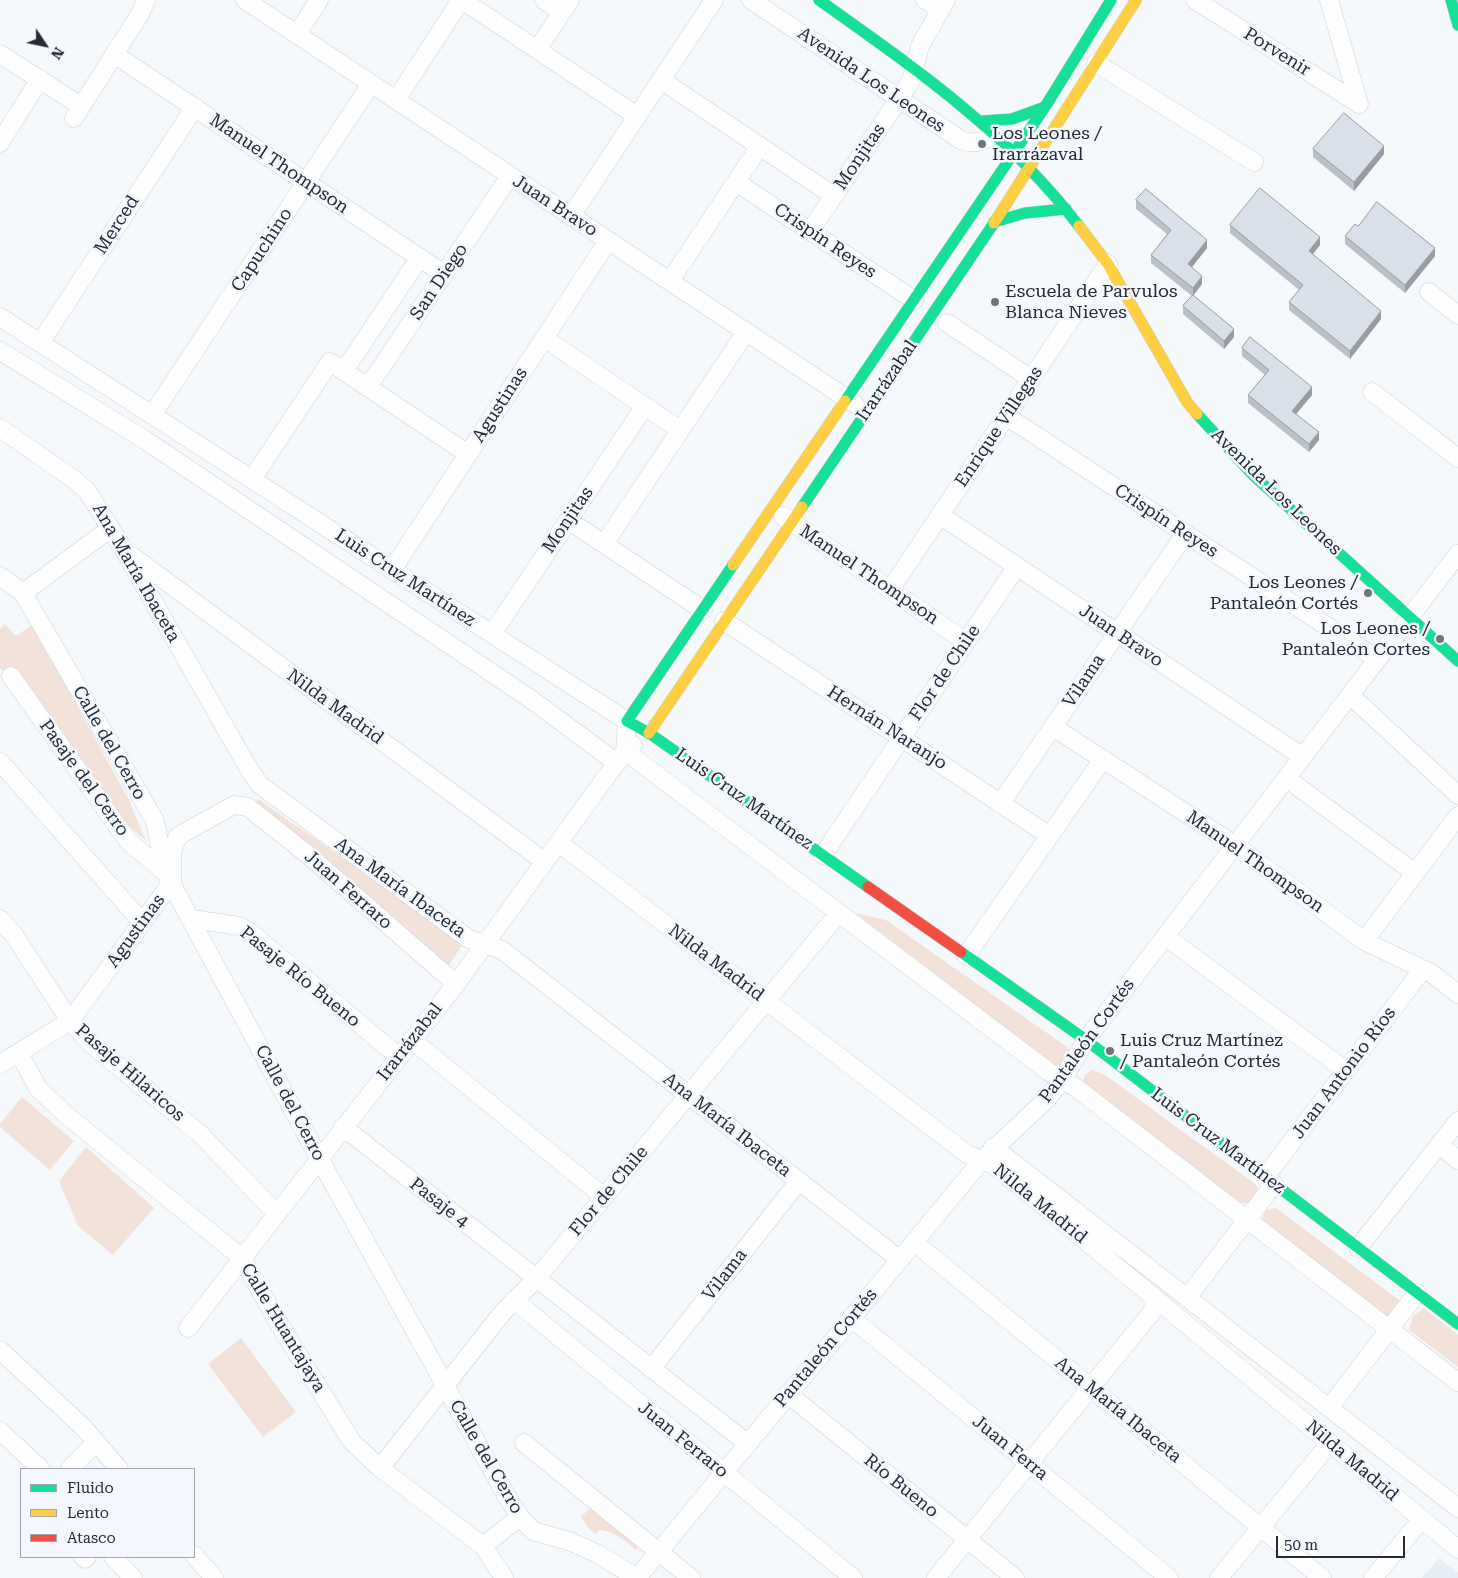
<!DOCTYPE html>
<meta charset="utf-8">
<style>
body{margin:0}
#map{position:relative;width:1458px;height:1578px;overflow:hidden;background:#f6f9fc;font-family:"Roboto Serif",serif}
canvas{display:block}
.legend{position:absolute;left:20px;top:1468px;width:175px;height:90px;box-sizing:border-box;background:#f4f8fe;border:1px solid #a1a6ae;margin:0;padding:6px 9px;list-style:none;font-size:15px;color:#252c37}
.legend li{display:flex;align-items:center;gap:10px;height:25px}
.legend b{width:25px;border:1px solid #a1a6ae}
.north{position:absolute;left:20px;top:20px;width:50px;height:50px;-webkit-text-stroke:4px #f4f8fe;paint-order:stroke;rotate:124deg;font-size:14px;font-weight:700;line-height:20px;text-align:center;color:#252c37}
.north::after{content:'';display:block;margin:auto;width:18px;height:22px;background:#252c37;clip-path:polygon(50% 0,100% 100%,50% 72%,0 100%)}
.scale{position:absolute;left:1276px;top:1536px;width:129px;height:22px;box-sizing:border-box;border:2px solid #252c37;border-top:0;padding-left:6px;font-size:15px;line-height:18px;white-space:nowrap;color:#252c37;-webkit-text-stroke:4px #f4f8fe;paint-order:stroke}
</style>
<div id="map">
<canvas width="1458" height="1578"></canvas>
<ul class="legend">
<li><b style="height:6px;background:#16e098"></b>Fluido</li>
<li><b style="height:6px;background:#ffcf43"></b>Lento</li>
<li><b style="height:6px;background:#f24e42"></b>Atasco</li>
</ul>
<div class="north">N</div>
<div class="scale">50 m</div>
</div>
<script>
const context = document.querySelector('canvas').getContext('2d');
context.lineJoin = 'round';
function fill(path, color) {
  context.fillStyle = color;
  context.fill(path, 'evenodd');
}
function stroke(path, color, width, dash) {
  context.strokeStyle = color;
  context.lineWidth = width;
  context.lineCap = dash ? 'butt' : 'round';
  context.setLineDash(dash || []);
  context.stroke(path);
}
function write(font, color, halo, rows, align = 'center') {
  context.font = font + ' "Roboto Serif",serif';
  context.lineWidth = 5;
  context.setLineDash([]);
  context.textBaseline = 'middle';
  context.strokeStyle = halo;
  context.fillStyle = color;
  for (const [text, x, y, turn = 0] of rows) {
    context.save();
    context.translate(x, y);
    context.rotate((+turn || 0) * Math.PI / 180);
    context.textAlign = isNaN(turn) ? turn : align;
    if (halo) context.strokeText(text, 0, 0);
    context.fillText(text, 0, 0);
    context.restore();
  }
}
fill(new Path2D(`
 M1439,1558L1458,1573V1578H1422Z`), '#e7eef7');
fill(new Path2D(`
 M5,624L16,636L32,625L128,798L146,841L129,826L23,677L13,669L3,671L0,668V629Z
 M258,799L409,904L462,946L448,966L255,803Z
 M855,913L886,920L1067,1047L1071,1054L1066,1069L1057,1067Z
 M1092,1070L1105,1075L1254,1183L1259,1189L1258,1194L1250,1203H1240L1082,1083L1085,1075Z
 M22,1097L74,1141L50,1170L0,1127V1124Z
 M86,1147L154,1208L113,1255L78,1226L59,1181Z
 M1276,1208L1399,1300L1403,1306L1391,1320L1262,1221L1265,1210Z
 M1424,1308L1458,1335V1367L1409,1330L1413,1316Z
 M241,1338L296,1412L263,1437L208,1364Z
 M592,1506L640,1544L636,1550C625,1541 614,1531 599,1530L596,1534L588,1528L581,1517Z`), '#f3e2d9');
const street = new Path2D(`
 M245,0L855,404
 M462,0L637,116
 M544,0L562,12
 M751,0L961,140C974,145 984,142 994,134
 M925,0L941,9
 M1195,0L1359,104
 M1329,0L1359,104
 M297,34L319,0
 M537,50L570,0
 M0,54L81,106
 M114,54L444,274
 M1096,63L1254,162
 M661,80L834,196
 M396,100L461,0
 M74,118L140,14L146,0
 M0,143L40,79
 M736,182L914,300
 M571,216L714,0
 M810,231L911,81L920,46L946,0
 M670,281L760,146
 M1429,292L1458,315
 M0,317L627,721L625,751
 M947,323L1031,379
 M544,338L680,430
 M40,343L195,107
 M0,351L145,440L532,700L617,763
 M344,371L420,257
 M368,387L510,176
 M1372,392L1458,458
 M152,415L371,84
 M1006,416L1377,659
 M0,428L76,481L88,492L125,552L250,771L260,785L469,939L502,950L899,1259
 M252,479L330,362L468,454
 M940,515L1303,757
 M783,516L966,642
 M568,520L703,610
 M604,544L746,332
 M132,556L545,862
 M392,570L608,241
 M0,576L23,593L155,821L165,872L319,1158L506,1495L520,1517L533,1531L569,1541L596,1553L637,1578
 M890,590L1108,264
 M23,593L111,528
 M724,621L1050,836
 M492,634L645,406
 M11,676L128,841L165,872
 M1350,695L1458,795
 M1053,727L1235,845L1364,941L1431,973L1458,994
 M625,751L1049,1072L1075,1087L1458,1382
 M0,762L143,923
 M1286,778L1415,873
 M1000,804L1185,534
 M559,843L967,1154L994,1165L1458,1549
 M823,855L1017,566
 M0,919L14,935L70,1021L88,1041L200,1134L276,1213
 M192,919L239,926L251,933L399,1057
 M1165,936L1345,1070
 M1364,941L1458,816
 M966,956L1103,759
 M412,1040L604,1197
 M19,1053L38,1088L65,1114L242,1258L281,1327L352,1442L380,1468L483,1546L520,1517
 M0,1064L70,1021L172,882V852L178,836L234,805L248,807L307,854L456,984
 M343,1127L747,1443
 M1439,1145L1458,1160
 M993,1147L1458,1508
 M1265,1177L1423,969
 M914,1242L1322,1578
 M1358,1248L1458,1121
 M1187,1298L1274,1184
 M514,1300L853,1578
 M851,1318L1169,1578
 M188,1328L456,984L625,751L633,745
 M0,1350L83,1427L119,1469
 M651,1369L799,1181
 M788,1394L1015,1578
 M1329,1408L1417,1293
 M0,1431L41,1469
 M524,1443L691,1578
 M380,1468L503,1312L536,1279L839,913
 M70,1469L96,1442
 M483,1546L504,1578
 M194,1555L214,1578
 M83,1557L85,1559L87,1557
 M113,1557L133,1578
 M637,1578L982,1160L1047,1099L1062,1080L1086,1040L1458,554
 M936,1578L1160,1302
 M1219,1578L1330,1443
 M1373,1578L1422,1519`);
const fast = new Path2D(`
 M819,0C916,69 1005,130 1079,226
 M1451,0L1458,25
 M982,121L1012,119L1045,107
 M994,222L1025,213L1066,209
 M845,401L1045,107L1111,0
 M1197,414L1254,476L1458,661
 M802,507L994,223
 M733,565L627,721L649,733L868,887
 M961,952L1086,1040L1458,1324`);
const slow = new Path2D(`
 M994,223L1136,0
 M1079,226L1108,264L1187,402L1197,414
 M733,565L845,401
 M649,733L802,507`);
const jam = new Path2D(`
 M868,887L961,952`);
stroke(street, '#cdd2d9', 19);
stroke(fast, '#cdd2d9', 12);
stroke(slow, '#cdd2d9', 12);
stroke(jam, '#cdd2d9', 12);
stroke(street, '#fefeff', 18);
stroke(fast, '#16e098', 11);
stroke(slow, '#ffcf43', 11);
stroke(jam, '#f24e42', 11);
fill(new Path2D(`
 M1313,149L1384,154L1354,191L1313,157Z
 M1136,200L1207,248L1192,267L1202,284L1193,295L1234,337L1224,349L1183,314V306L1192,296L1151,263V255L1167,234L1136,209Z
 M1230,225L1320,245L1313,254L1381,319L1350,359L1289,310V302L1299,290L1230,233Z
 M1358,226L1435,256L1405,293L1345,244V236Z
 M1242,348L1312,395L1296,414L1319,440L1309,452L1248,403V395L1265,375L1242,356Z`), '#bbc1c8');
fill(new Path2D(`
 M1384,146V154L1354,191V182Z
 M1320,237V245L1309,259V251Z
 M1207,240V248L1188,272V264Z
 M1435,248V256L1405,293V285Z
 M1202,276V284L1193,296V288Z
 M1381,311V319L1350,359V351Z
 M1234,329V337L1224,349V341Z
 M1312,387V395L1292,419V411Z
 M1319,432V440L1309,452V444Z`), '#999da3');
const building = new Path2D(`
 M1344,113L1384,146L1354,182L1313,149Z
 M1260,188L1320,237L1309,251L1381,311L1350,351L1289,302L1303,285L1230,225Z
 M1146,189L1207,240L1188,264L1202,276L1193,288L1151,255L1171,230L1136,200Z
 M1377,202L1435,248L1405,285L1345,236L1355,224L1358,226Z
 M1193,295L1234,329L1224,341L1183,306Z
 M1250,337L1312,387L1292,411L1319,432L1309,444L1248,395L1269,370L1242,348Z`);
fill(building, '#dae0e9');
stroke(building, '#999da3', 1);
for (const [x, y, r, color] of [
 [982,144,5,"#6e747c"],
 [995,302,5,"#6e747c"],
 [1368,593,5,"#6e747c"],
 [1440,639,5,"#6e747c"],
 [1110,1051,5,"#6e747c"]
]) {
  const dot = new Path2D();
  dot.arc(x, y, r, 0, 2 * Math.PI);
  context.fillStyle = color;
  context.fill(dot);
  stroke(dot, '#f4f8fe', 2);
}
write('18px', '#252c37', '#f4f8fe', [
 ["Porvenir",1277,52,32],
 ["Avenida Los Leones",871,80,34],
 ["Monjitas",860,157,-56],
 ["Manuel Thompson",279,164,34],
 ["Juan Bravo",555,206,33],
 ["Merced",117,225,-57],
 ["Crispín Reyes",825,241,34],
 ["Capuchino",262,250,-57],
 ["San Diego",439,282,-56],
 ["Irarrázabal",887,381,-56],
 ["Agustinas",500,405,-57],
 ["Enrique Villegas",999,427,-56],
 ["Avenida Los Leones",1276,492,44],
 ["Monjitas",568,520,-56],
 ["Crispín Reyes",1166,521,33],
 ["Ana María Ibaceta",136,573,60],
 ["Manuel Thompson",869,575,34],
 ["Luis Cruz Martínez",405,578,33],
 ["Juan Bravo",1121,636,34],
 ["Flor de Chile",945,673,-56],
 ["Vilama",1084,681,-56],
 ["Nilda Madrid",335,707,36],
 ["Hernán Naranjo",887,728,33],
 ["Calle del Cerro",109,743,60],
 ["Pasaje del Cerro",84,778,54],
 ["Luis Cruz Martínez",744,799,35],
 ["Manuel Thompson",1255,862,35],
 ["Ana María Ibaceta",400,888,36],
 ["Juan Ferraro",348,890,41],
 ["Agustinas",136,931,-54],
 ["Nilda Madrid",716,963,37],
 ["Pasaje Río Bueno",300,977,39],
 ["Pantaleón Cortés",1087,1041,-54],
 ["Irarrázabal",410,1042,-52],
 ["Pasaje Hilaricos",130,1073,41],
 ["Juan Antonio Ríos",1344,1073,-53],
 ["Calle del Cerro",290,1103,62],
 ["Ana María Ibaceta",727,1125,38],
 ["Luis Cruz Martínez",1218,1141,37],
 ["Flor de Chile",609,1191,-50],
 ["Pasaje 4",439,1203,38],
 ["Nilda Madrid",1040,1204,39],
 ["Vilama",725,1275,-52],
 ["Calle Huantajaya",283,1328,59],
 ["Pantaleón Cortés",826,1348,-50],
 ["Ana María Ibaceta",1118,1410,39],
 ["Juan Ferraro",683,1440,39],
 ["Juan Ferra",1010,1448,39],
 ["Calle del Cerro",486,1457,60],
 ["Nilda Madrid",1352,1461,40],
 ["Río Bueno",901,1486,39]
]);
write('18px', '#252c37', '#f4f8fe', [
 ["Los Leones /",992,134],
 ["Irarrázaval",992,155],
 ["Escuela de Parvulos",1005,292],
 ["Blanca Nieves",1005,313],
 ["Los Leones /",1358,583,"right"],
 ["Pantaleón Cortés",1358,604,"right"],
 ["Los Leones /",1430,629,"right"],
 ["Pantaleón Cortes",1430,650,"right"],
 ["Luis Cruz Martínez",1120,1041],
 ["/ Pantaleón Cortés",1120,1062]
], 'left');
</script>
